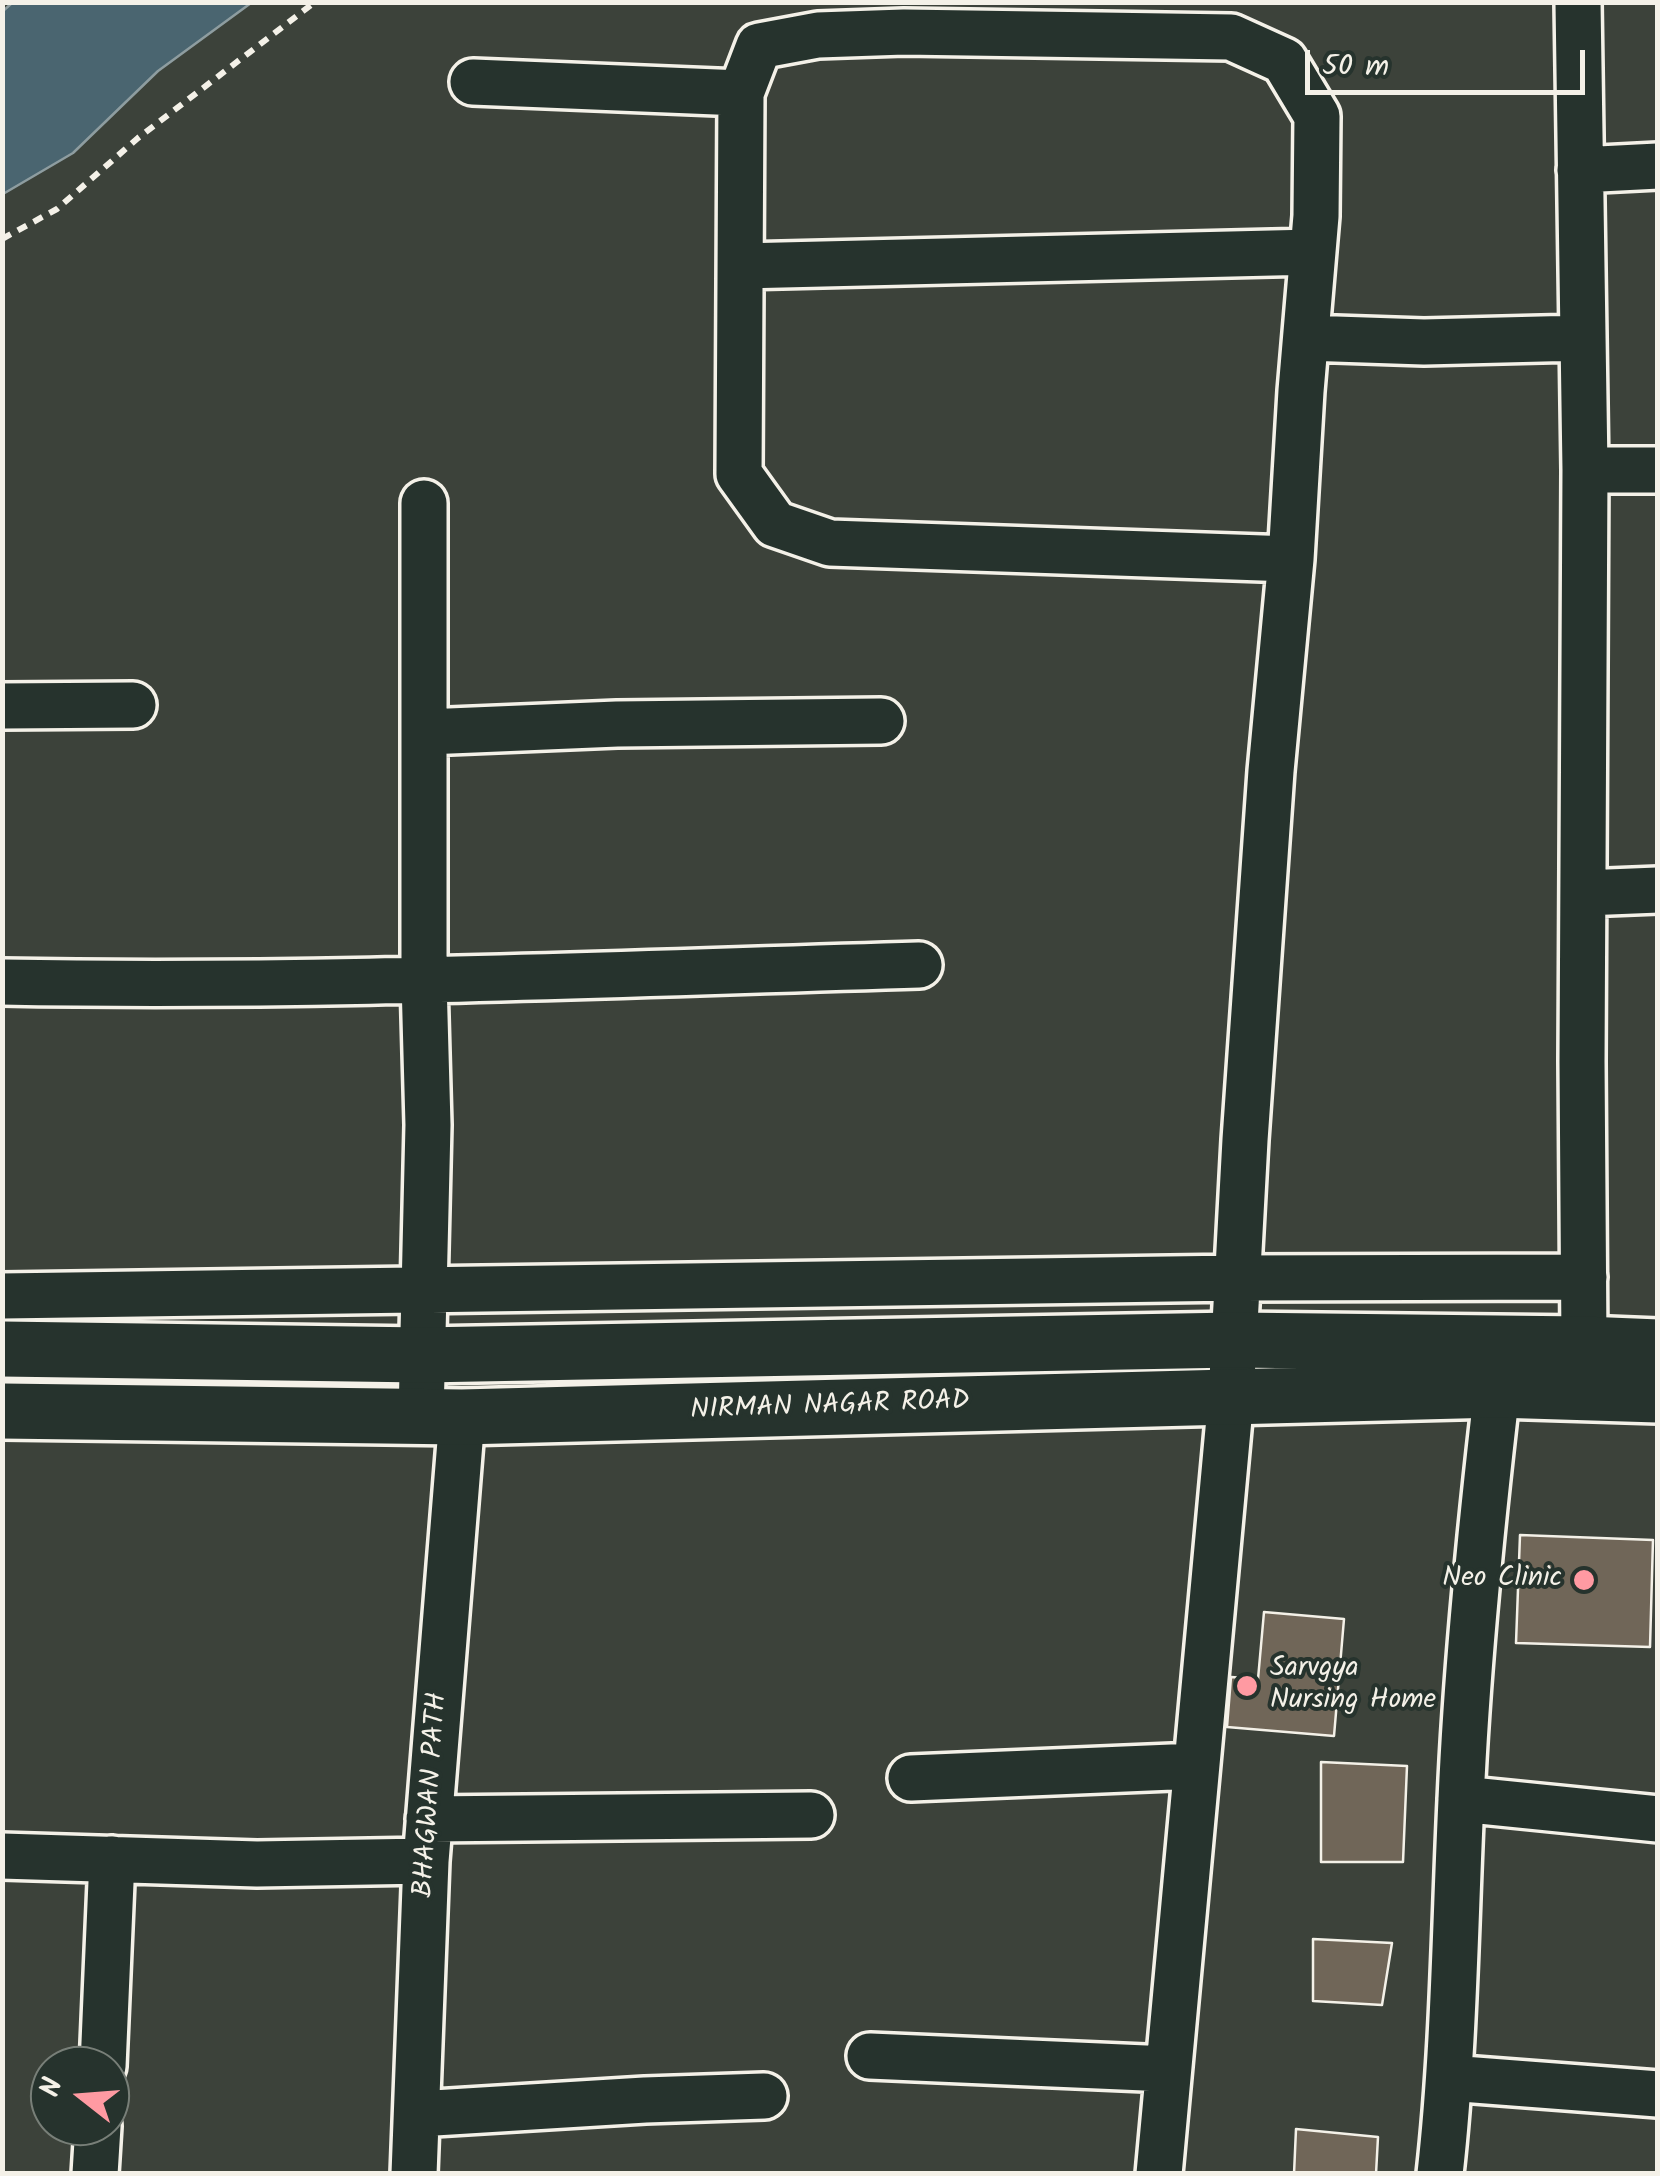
<!DOCTYPE html>
<style>
body{margin:0}
#map{position:relative;width:1660px;height:2176px;overflow:hidden;background:#3c423a;font-family:Kalam,sans-serif}
canvas{display:block}
.frame{position:absolute;inset:0;border:5px solid #f4f1e8;pointer-events:none}
.north{position:absolute;left:30px;top:2046px;width:100px;height:100px;box-sizing:border-box;background:#26332d;border:2px solid #787f78;border-radius:50%;rotate:287deg;font-size:28px;font-weight:700;line-height:40px;text-align:center;color:#f4f1e8}
.north::after{content:'';display:block;margin:auto;width:35px;height:45px;background:#ff9aa2;clip-path:polygon(50% 0,100% 100%,50% 72%,0 100%)}
.scale{position:absolute;left:1305px;top:50px;width:280px;height:45px;box-sizing:border-box;border:5px solid #f4f1e8;border-top:0;padding-left:12px;font-size:30px;line-height:35px;white-space:nowrap;color:#f4f1e8;-webkit-text-stroke:8px #26332d;paint-order:stroke}
</style>
<div id="map">
<canvas width="1660" height="2176"></canvas>
<div class="frame"></div>
<div class="north">N</div>
<div class="scale">50 m</div>
</div>
<script>
const context = document.querySelector('canvas').getContext('2d');
context.lineJoin = 'round';
function fill(path, color) {
  context.fillStyle = color;
  context.fill(path, 'evenodd');
}
function stroke(path, color, width, dash) {
  context.strokeStyle = color;
  context.lineWidth = width;
  context.lineCap = dash ? 'butt' : 'round';
  context.setLineDash(dash || []);
  context.stroke(path);
}
function write(font, color, halo, rows, align = 'center') {
  context.font = font + ' Kalam,sans-serif';
  context.lineWidth = 8;
  context.setLineDash([]);
  context.textBaseline = 'middle';
  context.strokeStyle = halo;
  context.fillStyle = color;
  for (const [text, x, y, turn = 0] of rows) {
    context.save();
    context.translate(x, y);
    context.rotate((+turn || 0) * Math.PI / 180);
    context.textAlign = isNaN(turn) ? turn : align;
    if (halo) context.strokeText(text, 0, 0);
    context.fillText(text, 0, 0);
    context.restore();
  }
}
const water = new Path2D(`
 M12,3V2L251,3L158,71L73,153L3,194V11Z`);
fill(water, '#4a6570');
stroke(water, '#8e9da0', 2.5);
const building = new Path2D(`
 M1520,1535L1653,1540L1650,1647L1516,1643Z
 M1264,1612L1344,1619L1334,1736L1227,1727L1231,1677L1258,1679Z
 M1321,1762L1407,1766L1403,1862H1321Z
 M1313,1939L1392,1943L1382,2005L1313,2001Z
 M1296,2129L1378,2137L1376,2174H1294Z`);
fill(building, '#706658');
stroke(building, '#f4f1e8', 2.5);
const minor = new Path2D(`
 M1578,2L1585,470L1582,1061L1584,1344L1582,1377
 M473,82L741,93
 M1580,170L1658,166
 M741,266L1313,252
 M1306,338L1424,342L1581,338
 M1585,470H1658
 M2,706L133,705
 M426,732L617,724L881,721
 M1584,893L1658,890
 M2,982C308,988 614,974 919,965
 M2,1296L1238,1278L1584,1277
 M421,1416L428,1125L424,981V503
 M911,1778L1196,1766
 M1461,1799L1658,1819
 M429,1819L811,1815
 M2,1856L257,1864L426,1861
 M870,2056L1168,2069
 M103,2066L112,1859
 M1449,2078L1658,2094
 M418,2114L645,2100L764,2096
 M95,2174L98,2126
 M414,2174L426,1861L462,1417
 M1159,2174L1231,1397L1245,1140L1271,771L1291,559L1301,391L1316,216L1317,116L1284,61L1231,37L904,32L818,35L759,46L741,93L739,474L775,524L830,543L1291,559
 M1440,2174C1454,2050 1455,1925 1461,1800C1467,1663 1481,1526 1497,1390`);
const tertiary = new Path2D(`
 M2,1349L423,1355L1234,1340L1584,1344L1658,1347
 M2,1411L462,1417L1497,1390L1658,1395`);
stroke(minor, '#f4f1e8', 52);
stroke(tertiary, '#f4f1e8', 62);
stroke(new Path2D(`
 M2,239L57,209L138,138L315,2`), '#f4f1e8', 6, [10, 8]);
stroke(minor, '#26332d', 45);
stroke(tertiary, '#26332d', 55);
for (const [x, y, r, color] of [
 [1584,1580,12,"#ff9aa2"],
 [1247,1686,12,"#ff9aa2"]
]) {
  const dot = new Path2D();
  dot.arc(x, y, r, 0, 2 * Math.PI);
  context.fillStyle = color;
  context.fill(dot);
  stroke(dot, '#26332d', 4);
}
write('28px', '#f4f1e8', '#26332d', [
 ["NIRMAN NAGAR ROAD",830,1408,-2],
 ["BHAGWAN PATH",433,1795,-86]
]);
write('28px', '#f4f1e8', '#26332d', [
 ["Neo Clinic",1562,1580],
 ["Sarvgya",1270,1670,"left"],
 ["Nursing Home",1270,1702,"left"]
], 'right');
</script>
